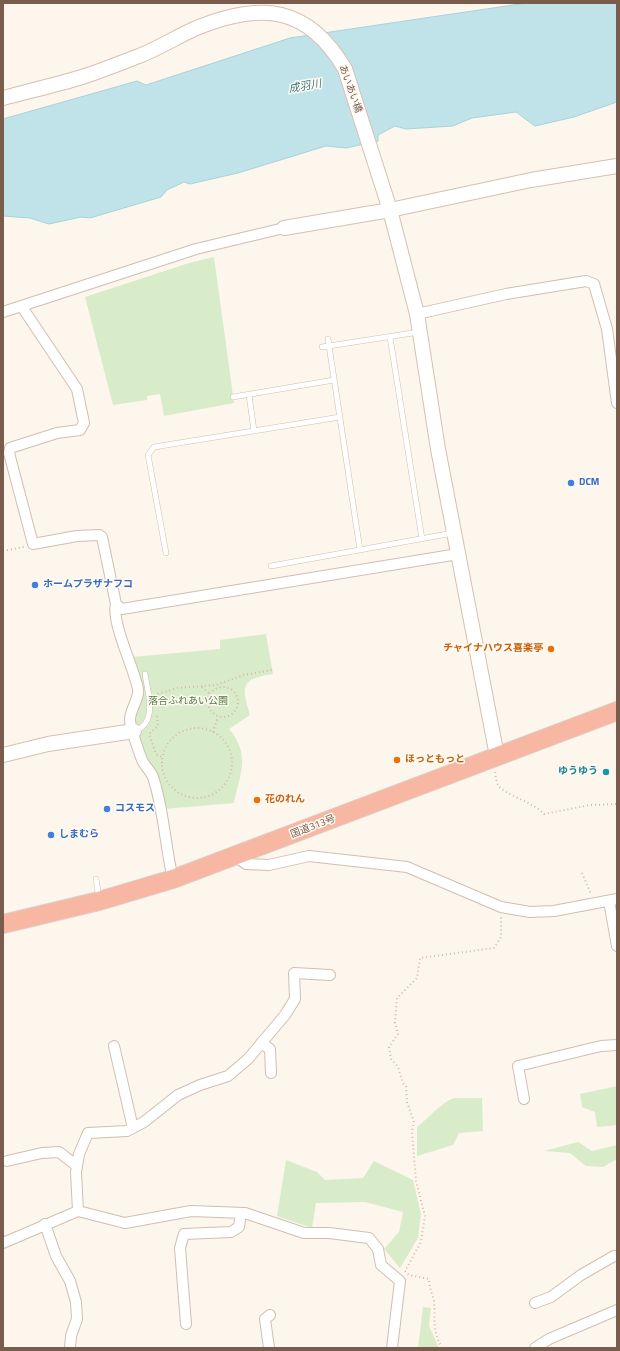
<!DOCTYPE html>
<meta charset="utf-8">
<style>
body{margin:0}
#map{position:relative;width:620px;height:1351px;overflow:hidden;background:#fdf6ec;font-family:"Titillium Web",sans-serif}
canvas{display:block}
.frame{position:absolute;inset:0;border:4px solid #7a5c4d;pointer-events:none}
</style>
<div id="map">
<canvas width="620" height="1351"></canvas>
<div class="frame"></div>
</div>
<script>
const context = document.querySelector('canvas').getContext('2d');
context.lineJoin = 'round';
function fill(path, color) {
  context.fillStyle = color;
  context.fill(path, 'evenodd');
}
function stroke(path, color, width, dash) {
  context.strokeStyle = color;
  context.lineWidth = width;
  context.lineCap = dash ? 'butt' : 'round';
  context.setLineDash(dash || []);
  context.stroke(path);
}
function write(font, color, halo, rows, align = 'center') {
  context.font = font + ' "Titillium Web","Noto Sans JP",sans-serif';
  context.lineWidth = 3;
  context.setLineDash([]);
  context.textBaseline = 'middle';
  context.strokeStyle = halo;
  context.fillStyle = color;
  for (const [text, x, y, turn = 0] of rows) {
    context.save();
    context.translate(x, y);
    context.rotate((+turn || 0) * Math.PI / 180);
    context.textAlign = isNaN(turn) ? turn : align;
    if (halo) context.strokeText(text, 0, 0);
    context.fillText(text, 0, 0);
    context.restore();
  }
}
fill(new Path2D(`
 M214,257L234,403L164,416L160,394L147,396V400L113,405L85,297L189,263Z
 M266,634L273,674C239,679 242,687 250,715L229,729C251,755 240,773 234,803L164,809L134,723L140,694L132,657L220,649V640Z
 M617,1086V1125L597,1127L595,1112L582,1107L580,1094Z
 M454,1098H482L483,1131L459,1133L453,1145L417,1156V1127C429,1118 439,1104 454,1098Z
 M578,1142L592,1151L617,1145V1159L603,1167L586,1166L570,1153L544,1151Z
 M286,1160L317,1172L325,1180L363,1178L374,1161L413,1180L421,1214L418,1238L400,1268L384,1249L399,1232L403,1212L365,1202L316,1203L312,1228L277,1216Z
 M423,1307L431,1308L429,1326L439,1348H418Z`), '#d8ecc9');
const water = new Path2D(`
 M527,3H617V102L574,117L535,126L516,112L472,118L453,126L406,129L395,126L378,135V141L346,148L326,146L238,173L190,184L184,182L167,190L161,197L90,218L81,217L49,224L30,218L3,216V119L137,81L146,85L290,38Z`);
fill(water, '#bfe3e8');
stroke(water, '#a5d3da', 1);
const lane = new Path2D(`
 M390,337L422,539
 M328,339L360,550
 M322,347L419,332
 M249,395L254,431
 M233,397L334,380
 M166,553L148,455L154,447L340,417
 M271,566L453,533
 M135,731C158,722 148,694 145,674
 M96,879L99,898`);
const street = new Path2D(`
 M22,307L77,389L84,423L80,430L57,433L10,448L9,453L33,544L77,536L99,535L102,537L116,604C111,622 134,668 138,689C140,699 129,710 130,721C131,729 140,756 143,762C146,767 151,772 153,777C164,810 165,846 173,879
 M3,312L196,249L284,228
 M417,314L506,294L586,281L594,284L607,329L617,403
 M116,604L122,609L458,554
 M236,857L246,864L269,865L309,856L407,867L501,907L530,912L554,911L617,899
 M609,901L617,946
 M261,1043L270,1049L271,1073
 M114,1046L133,1128
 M524,1099L518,1066L601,1046L617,1045
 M7,1161L42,1153L59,1152L77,1166
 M78,1211L76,1172L79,1154L88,1133L127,1131L144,1122L178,1095L200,1085L228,1076L248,1059L285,1015L295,999L294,973L330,975
 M45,1224L56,1256L70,1281L76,1302L77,1319L71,1336L70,1348
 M3,1243L78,1211L125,1223L191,1211L245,1213L304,1233H329L369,1238L378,1249L381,1265L400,1281L392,1348
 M535,1303L551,1297L581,1275L614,1256H617
 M186,1324L180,1248L184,1234L231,1232L239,1227L241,1213
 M269,1348L265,1319L270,1315
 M535,1348L549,1339L617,1310`);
const secondary = new Path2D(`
 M3,98C29,91 56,85 82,77C101,71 120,63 139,56C160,48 179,35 199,27C262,2 308,6 345,69L390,210L417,314L438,449L497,756
 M284,228L390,210L531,180L617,166
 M3,755L48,744L134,731`);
const highway = new Path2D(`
 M3,924L99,901L173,879L617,711`);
stroke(lane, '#d1beb0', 6);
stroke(street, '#d1beb0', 12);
stroke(secondary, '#d6c0b0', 16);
stroke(highway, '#dad1cd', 20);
stroke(new Path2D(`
 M3,551L24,547
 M208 702a15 15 0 1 1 30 0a15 15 0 1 1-30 0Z
 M202,687L210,694
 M157,698L158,694L177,688L216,685L244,675L272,670
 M157,716L158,726L149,734L156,754L162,757
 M162 763a35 35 0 1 1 70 0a35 35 0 1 1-70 0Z
 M213,732L218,717
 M495,772C496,776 496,782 498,785C503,794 533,802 544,814L590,805L617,804
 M582,873L591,894
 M442,1348C431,1327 436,1321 434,1301C432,1293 429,1287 429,1279L409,1275L405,1271L421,1242L425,1216L416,1181L412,1131L414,1122L407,1102L406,1086L403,1083L398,1067L391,1059L389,1047L398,1034L395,1023L397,998L417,978L420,958L494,948L501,937V917`), '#d9b8a5', 2, [1, 3]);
stroke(lane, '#fff', 5);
stroke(street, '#fff', 10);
stroke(secondary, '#fff', 14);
stroke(highway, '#f7b7a3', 18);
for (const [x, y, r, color] of [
 [571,483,4,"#3f7fe0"],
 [35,585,4,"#3f7fe0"],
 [551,649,4,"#e8710a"],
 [397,760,4,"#e8710a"],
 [606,772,4,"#0f9aa8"],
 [257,800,4,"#e8710a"],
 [107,809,4,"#3f7fe0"],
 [51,835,4,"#3f7fe0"]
]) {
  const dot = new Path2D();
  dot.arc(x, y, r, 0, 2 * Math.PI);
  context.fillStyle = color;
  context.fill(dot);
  stroke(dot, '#fffaf3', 1.5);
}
write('10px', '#7a5c4d', '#fffaf3', [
 ["あいあい橋",350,89,70],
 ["国道313号",313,827,-21]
]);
write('bold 10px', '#366cbe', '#fffaf3', [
 ["DCM",579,483],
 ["ホームプラザナフコ",43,585],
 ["コスモス",115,809],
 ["しまむら",59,835]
], 'left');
write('bold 10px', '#c56008', '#fffaf3', [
 ["チャイナハウス喜楽亭",543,649,"right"],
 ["ほっともっと",405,760],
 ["花のれん",265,800]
], 'left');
write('10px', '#537a41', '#fffaf3', [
 ["落合ふれあい公園",188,702]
]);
write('bold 10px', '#0d838f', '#fffaf3', [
 ["ゆうゆう",598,772]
], 'right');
write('italic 11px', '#437c86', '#fffaf3', [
 ["成羽川",305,87,-10]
]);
</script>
